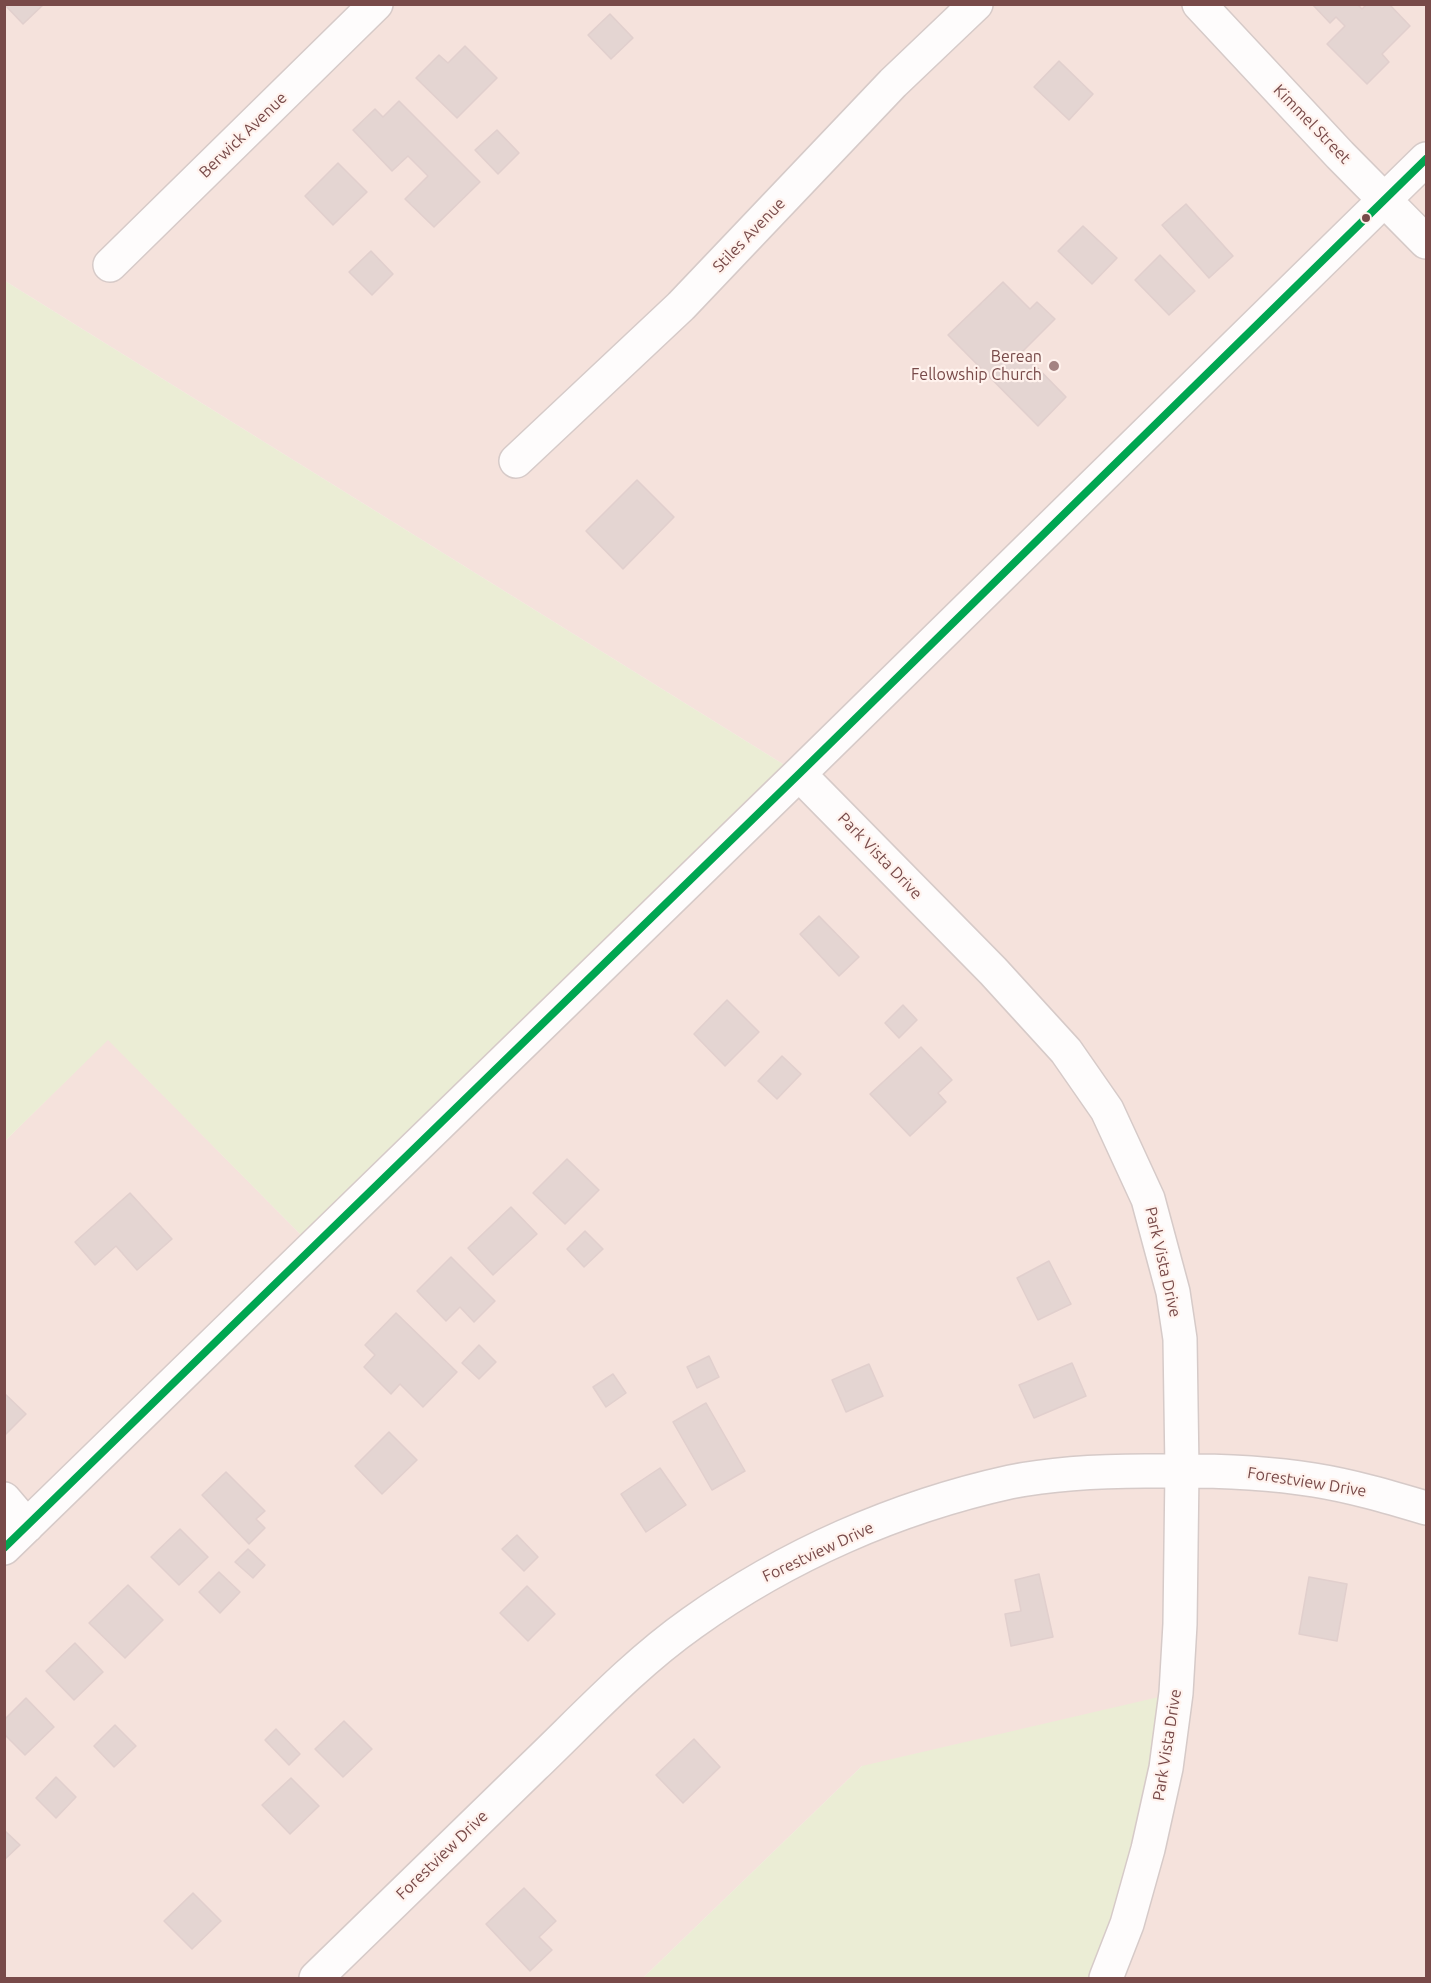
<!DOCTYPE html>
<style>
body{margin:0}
#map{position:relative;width:1431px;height:1983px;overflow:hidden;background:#f7eeeb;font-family:Ubuntu,sans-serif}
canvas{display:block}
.frame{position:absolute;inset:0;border:6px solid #784a49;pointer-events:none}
</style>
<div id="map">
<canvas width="1431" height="1983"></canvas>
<div class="frame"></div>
</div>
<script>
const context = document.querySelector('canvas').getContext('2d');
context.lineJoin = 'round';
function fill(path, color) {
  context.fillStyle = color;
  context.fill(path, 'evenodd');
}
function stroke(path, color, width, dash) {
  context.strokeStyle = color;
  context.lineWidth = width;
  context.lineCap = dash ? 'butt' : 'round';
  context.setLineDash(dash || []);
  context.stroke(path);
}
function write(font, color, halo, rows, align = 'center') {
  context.font = font + ' Ubuntu,sans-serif';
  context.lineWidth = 4.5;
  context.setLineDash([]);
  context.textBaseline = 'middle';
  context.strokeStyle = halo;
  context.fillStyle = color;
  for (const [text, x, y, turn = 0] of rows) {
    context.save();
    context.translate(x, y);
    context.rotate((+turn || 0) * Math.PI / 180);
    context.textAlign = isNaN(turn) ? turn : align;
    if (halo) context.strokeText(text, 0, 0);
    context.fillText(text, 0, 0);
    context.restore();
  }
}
fill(new Path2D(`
 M5,5H1426V1978H1106L862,1766L643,1978H5V1141L108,1039L313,1247L799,774L5,281Z`), '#f5e2dc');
fill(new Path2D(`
 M5,281L799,774L313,1247L108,1040L5,1141Z
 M1176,1693L1106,1978H643L862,1766Z`), '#ebedd5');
const building = new Path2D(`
 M4,4H44L23,24Z
 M1312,4H1357L1362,9L1367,4H1389L1410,26L1382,54L1389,62L1367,84L1327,44L1345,26L1336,17L1330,23Z
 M610,14L633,38L611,59L588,35Z
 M465,46L497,78L457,118L416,78L439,55L448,63Z
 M1059,61L1093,94L1069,120L1034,87Z
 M399,101L480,182L434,227L405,199L428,176L408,156L392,171L353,130L375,109L383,117Z
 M497,130L519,153L498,174L475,150Z
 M338,163L367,192L333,225L305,196Z
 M1186,204L1233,256L1209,278L1162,225Z
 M1083,226L1117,258L1092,284L1058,251Z
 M371,251L393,274L372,295L349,272Z
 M1160,255L1195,291L1169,315L1135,280Z
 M1003,282L1030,309L1037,302L1055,319L1022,352L1066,397L1038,426L948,335Z
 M637,480L674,517L623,569L586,531Z
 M819,916L859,957L839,976L800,934Z
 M727,1000L759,1032L725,1066L694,1034Z
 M903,1005L917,1020L899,1038L885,1023Z
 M921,1047L952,1080L938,1093L946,1102L910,1136L870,1094Z
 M782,1056L801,1074L777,1099L758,1081Z
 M567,1159L599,1190L565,1224L533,1193Z
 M130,1193L172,1239L137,1270L116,1246L95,1265L75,1242Z
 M511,1207L537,1234L493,1275L468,1248Z
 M585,1231L603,1249L584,1267L567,1249Z
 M451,1257L495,1301L474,1322L460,1307L446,1321L417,1291Z
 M1049,1261L1071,1304L1038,1320L1017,1278Z
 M396,1313L457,1372L423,1407L400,1384L391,1394L364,1367L375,1355L365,1345Z
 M479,1345L496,1362L479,1379L462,1363Z
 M709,1356L719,1377L697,1388L687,1367Z
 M1072,1363L1086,1396L1034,1418L1019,1385Z
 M869,1364L883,1396L846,1412L832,1380Z
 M613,1374L626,1393L606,1407L593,1387Z
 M4,1393L26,1414L4,1436Z
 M706,1403L745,1471L712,1490L673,1422Z
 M389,1432L417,1460L382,1494L355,1466Z
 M660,1468L686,1505L646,1532L621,1494Z
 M226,1472L265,1511L256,1519L265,1528L249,1544L202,1495Z
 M180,1529L208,1557L179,1585L151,1557Z
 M517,1535L538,1557L524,1571L502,1549Z
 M248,1549L265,1565L253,1578L235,1562Z
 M219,1572L240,1592L220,1613L199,1592Z
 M1039,1574L1053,1637L1011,1646L1005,1614L1021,1611L1015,1580Z
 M1309,1577L1347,1584L1337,1641L1299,1634Z
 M128,1585L163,1620L125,1658L89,1623Z
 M527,1586L555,1614L528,1641L500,1613Z
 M75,1643L103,1672L74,1700L46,1671Z
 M26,1698L54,1727L25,1755L4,1734V1720Z
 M344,1721L372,1749L343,1777L315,1749Z
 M115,1725L136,1746L114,1767L94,1746Z
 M276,1729L300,1754L289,1765L265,1740Z
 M694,1739L720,1767L683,1803L656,1775Z
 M56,1777L76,1797L56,1818L36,1798Z
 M291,1778L319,1806L290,1834L262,1805Z
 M4,1830L20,1845L4,1860Z
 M524,1888L556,1921L539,1937L552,1950L530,1971L486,1924Z
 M193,1893L221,1921L192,1949L164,1921Z`);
fill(building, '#e4d5d2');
stroke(building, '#e1cfcd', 1.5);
const minor = new Path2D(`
 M1199,4L1340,155L1426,242
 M110,265L376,4
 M516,461L681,306L893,83L976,4
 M799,774L993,971L1066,1051L1107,1110L1148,1199L1173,1292L1180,1339L1182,1470L1180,1624L1176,1693L1166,1768L1148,1849L1127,1924L1106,1978
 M4,1499L27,1526
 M4,1548L799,774L1426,159
 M316,1978C388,1908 461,1837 534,1766C585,1717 634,1664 692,1623C787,1555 897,1507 1010,1482C1055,1473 1100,1471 1146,1471C1202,1470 1258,1471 1314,1480C1352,1486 1389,1497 1426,1508`);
stroke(minor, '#d6cac8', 36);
stroke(minor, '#fefcfc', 33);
stroke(new Path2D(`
 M4,1548L799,774L1426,159`), '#00a651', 8);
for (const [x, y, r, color] of [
 [1366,218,5,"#784a49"],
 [1054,366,6,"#a48382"]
]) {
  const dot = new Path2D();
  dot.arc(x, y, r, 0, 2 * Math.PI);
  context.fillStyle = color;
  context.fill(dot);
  stroke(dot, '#fff2ed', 2);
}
write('16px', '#784a49', '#fff2ed', [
 ["Kimmel Street",1312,124,46],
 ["Berwick Avenue",243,135,-44],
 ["Stiles Avenue",749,235,-46],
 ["Park Vista Drive",880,856,46],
 ["Park Vista Drive",1163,1262,77],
 ["Forestview Drive",1307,1482,9],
 ["Forestview Drive",818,1552,-25],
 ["Park Vista Drive",1167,1745,-81],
 ["Forestview Drive",442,1855,-44]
]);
write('16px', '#784a49', '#fff2ed', [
 ["Berean",1042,357],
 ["Fellowship Church",1042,375]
], 'right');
</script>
